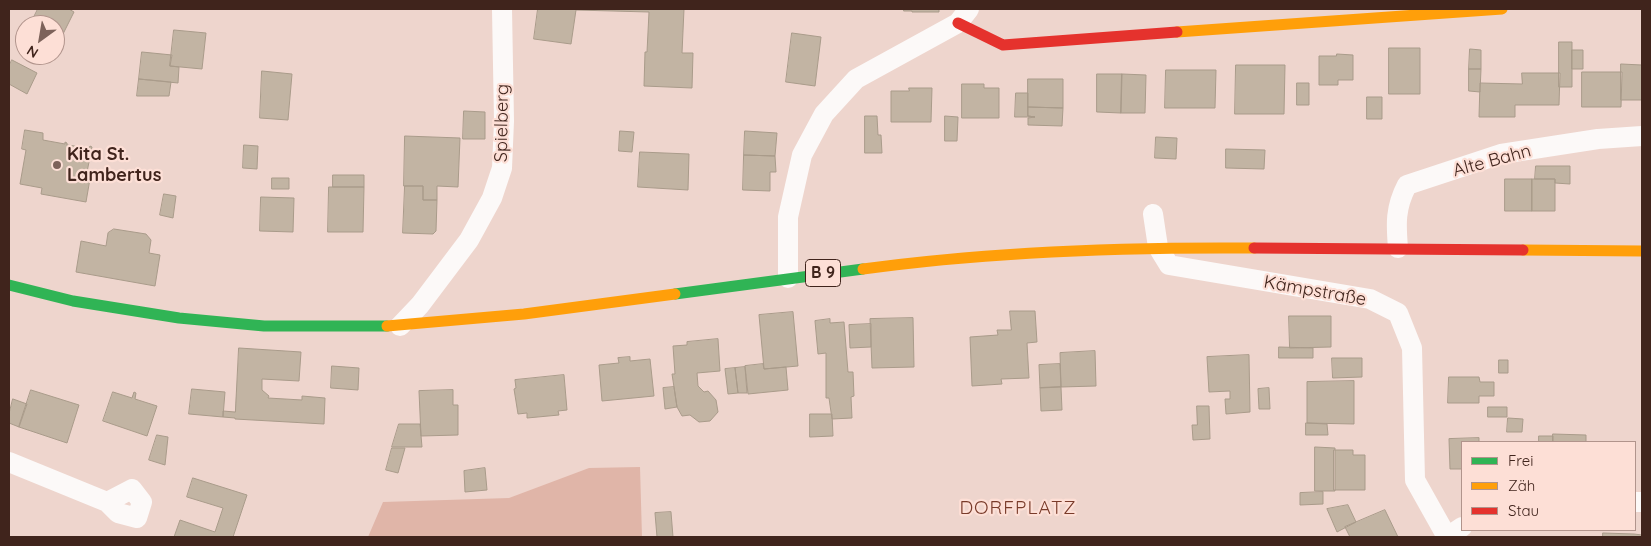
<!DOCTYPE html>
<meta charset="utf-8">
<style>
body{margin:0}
#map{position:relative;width:1651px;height:546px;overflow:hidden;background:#eed5cd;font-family:Quicksand,sans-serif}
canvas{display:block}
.frame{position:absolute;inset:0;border:10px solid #40241c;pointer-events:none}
.legend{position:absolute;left:1461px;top:441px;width:175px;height:90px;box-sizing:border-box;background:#fddfd6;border:1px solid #b1948c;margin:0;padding:6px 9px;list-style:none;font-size:15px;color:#40241c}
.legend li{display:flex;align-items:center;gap:10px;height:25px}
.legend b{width:25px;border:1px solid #b1948c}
.north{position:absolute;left:15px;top:15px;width:50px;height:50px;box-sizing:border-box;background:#fddfd6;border:1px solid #b1948c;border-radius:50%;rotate:212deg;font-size:14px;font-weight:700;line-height:20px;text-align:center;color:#40241c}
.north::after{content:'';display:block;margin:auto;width:18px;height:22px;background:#7d625a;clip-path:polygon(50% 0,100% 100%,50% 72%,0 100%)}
</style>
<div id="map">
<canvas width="1651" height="546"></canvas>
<div class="frame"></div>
<ul class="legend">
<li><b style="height:6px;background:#30b455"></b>Frei</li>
<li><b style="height:6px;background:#ff9f0a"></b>Zäh</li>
<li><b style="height:6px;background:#e5322d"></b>Stau</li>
</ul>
<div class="north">N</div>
</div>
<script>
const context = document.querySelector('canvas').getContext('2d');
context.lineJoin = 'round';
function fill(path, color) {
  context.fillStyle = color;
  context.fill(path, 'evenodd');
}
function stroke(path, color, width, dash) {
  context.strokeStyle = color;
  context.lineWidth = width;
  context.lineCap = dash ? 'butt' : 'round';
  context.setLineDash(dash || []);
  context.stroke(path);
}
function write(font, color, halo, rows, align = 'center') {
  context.font = font + ' Quicksand,sans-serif';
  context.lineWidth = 4.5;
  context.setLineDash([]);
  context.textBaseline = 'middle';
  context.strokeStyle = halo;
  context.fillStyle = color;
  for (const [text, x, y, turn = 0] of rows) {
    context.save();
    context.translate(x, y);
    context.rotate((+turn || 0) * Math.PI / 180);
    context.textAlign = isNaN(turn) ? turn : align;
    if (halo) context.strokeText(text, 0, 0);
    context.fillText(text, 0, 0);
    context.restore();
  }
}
fill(new Path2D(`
 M640,467L642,537H368L383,502L509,498L589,468Z`), '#e0b5a8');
const building = new Path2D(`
 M38,9H69L74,12L55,50V25H30Z
 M538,9H684L682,53H693L692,88L644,86L645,52H647L649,12L576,10L571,44L534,39Z
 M904,9H939V12H912V11H904Z
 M174,30L206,33L202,69L170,66Z
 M792,33L821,37L815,86L786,82Z
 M1559,42H1572V87H1559Z
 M1389,48H1420V94H1389Z
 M1470,49L1481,50V69H1469Z
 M1572,50H1583V69H1572Z
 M142,52L172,55L170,66L179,67L178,83L139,79Z
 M1337,54L1353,55V80H1338V85H1319V56H1336Z
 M12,60L37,73L27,94L9,84V66Z
 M1621,64L1642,65V100H1621Z
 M1236,65H1285L1284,114H1235Z
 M1469,69H1481L1480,92L1469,91Z
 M1166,70H1216L1215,108H1165Z
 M262,71L292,74L288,120L260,118Z
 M1582,72H1622L1621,107H1582Z
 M1522,73H1560L1559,105H1515V117H1479L1480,83L1522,84Z
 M1097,74H1122L1121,113L1097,112Z
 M1122,74L1146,75L1145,113H1121Z
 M139,79L171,82L169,96H137Z
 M1028,79H1063V108L1028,107Z
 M1297,83H1309V105H1297Z
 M962,84H984V88H999V118H962Z
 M909,88H932L931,122H891V91H909Z
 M1016,93H1028V116L1035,117H1015Z
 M1367,97H1382V119H1367Z
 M1028,107L1063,108L1062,126L1028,125V118L1035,117L1028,116Z
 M464,111L485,112V139H463Z
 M865,116H877L878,135H881L882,153H865Z
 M945,116L958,117L957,141H945Z
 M25,130L43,133V140L65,144V142L67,143V145L89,148L90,146L92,147L87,172L91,173L86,202L41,194L42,188L20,184L26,150L22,149Z
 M620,131L634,132L632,152L619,151Z
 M745,131L777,133L775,156L744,155Z
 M405,136L460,138L458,187L437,186V200H423V186H404Z
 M1156,137L1177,138L1176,159L1155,158Z
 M244,145L258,146L257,169L243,168Z
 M1226,149L1265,150L1264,169L1226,168Z
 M640,152L689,154L688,190L638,187Z
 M744,155L775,156L776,172H770V191L743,190Z
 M1536,166H1570V184L1555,183V179H1535Z
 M333,175H364V187H333Z
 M272,178H289V189H272Z
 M1505,179H1532V211H1505Z
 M1532,179H1555V211H1532Z
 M405,186H423V200H437L436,231L433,234L403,233Z
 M329,187H364L363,232H328Z
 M164,194L176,196L173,218L160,215Z
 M261,197L294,198L293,232L260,231Z
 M114,229L146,234L151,240L149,253L160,255L155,286L76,272L81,241L106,246L108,233Z
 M1010,311H1035L1037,342L1027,343L1029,378L1001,379L1002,384L972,386L970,337L998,335L997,330H1011Z
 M793,312L798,366L764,369L759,315Z
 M1289,316H1331V347L1290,348Z
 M913,318L914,367L872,368L870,319Z
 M830,319V323L844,322L848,372H853L854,396L851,397L852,418L832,419L829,398H826V353L818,354L815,321Z
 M871,324V347L850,348L849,325Z
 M718,339L720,371L697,373L698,386L704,392L708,391L716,400L718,412L710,421L699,422L690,415L682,416L677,407L672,374H675L673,346L687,345V342Z
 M1279,347L1313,348V358H1279Z
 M239,348L301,352L299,381L262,379V390L269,396L268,398L302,400V396L325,398L324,424L235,419V418L223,417V411L235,412Z
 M1095,351L1096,386L1061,387L1060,353Z
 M1249,355L1250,412L1226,414L1225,399H1230V391L1209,392L1207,357Z
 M630,357V361L650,359L654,396L602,401L599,365L619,363L618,358Z
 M1332,358H1362V377L1333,378Z
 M1499,360H1508V373H1499Z
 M763,364L764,369L786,367L788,390L748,394L745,366Z
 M1060,364L1061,387L1040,388L1039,365Z
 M332,366L359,368L358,390L331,388Z
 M745,367L747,393H738L735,368Z
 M735,368L738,393L728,394L725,369Z
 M564,375L567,410L558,411L559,415L527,418V413L518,414L514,389L516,388L515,380Z
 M1449,377H1479L1480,382H1494V396H1479V403H1448Z
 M1354,381V424L1307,423V382Z
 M674,387L677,407L665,409L663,388Z
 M1061,387L1062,410L1041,411L1040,388Z
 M1269,388L1270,409H1259L1258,389Z
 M192,389L225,392L223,417L189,414Z
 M31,390L79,405L67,443L19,427Z
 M453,390V405H458V435L421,436L419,391Z
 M113,392L132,398L134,392L136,393L135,399L157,406L147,436L103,421Z
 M13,399L27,404L19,427L9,423V414Z
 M1197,406H1209L1210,439L1193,440L1192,425H1197Z
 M1488,407H1507V417H1488Z
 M810,414H832L833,436L810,437Z
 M1508,418L1523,419L1522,432H1507Z
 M1306,423L1327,424L1328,435H1306Z
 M399,424H420L422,447H392Z
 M1553,434L1586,435V442H1553Z
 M157,435L168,437L165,465L149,460Z
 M1539,436H1553V442H1539Z
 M1479,438V442H1462V469H1450L1449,439Z
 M1315,447L1335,448V491H1315Z
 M392,448H405L398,473L386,470Z
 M1334,450H1353V455H1365V490H1334Z
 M485,468L487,490L465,492L464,471Z
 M193,478L247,495L233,537H174L180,520L215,532L223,508L187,497Z
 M1323,492V504L1300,505V493Z
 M1348,505L1356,522L1337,532L1327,509Z
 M1385,510L1398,537H1350L1345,527Z
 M671,512L673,537H657L655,513Z
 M1603,533L1634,534L1642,535V537H1603Z`);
fill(building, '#c2b4a3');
stroke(building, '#a99b8a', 1);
stroke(new Path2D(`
 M1153,214L1158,247L1169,265L1370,299L1398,313L1412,348L1415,480L1447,537
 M1398,248C1396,224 1395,208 1407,185L1501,154L1598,139L1642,136
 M788,278V217L802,155L824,114L856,79L958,23L969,9
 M400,326L420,305L469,240L492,198L502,168L504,121L502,9
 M9,462L107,502L118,513L137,518L142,502L132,489L107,502
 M1635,502H1642
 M1447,537L1462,527`), '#fcf9f8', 20);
stroke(new Path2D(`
 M9,285L73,301L179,318L264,326H387
 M675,294L863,269`), '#30b455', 11);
stroke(new Path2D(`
 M1177,32L1502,9
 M1523,250L1642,251
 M863,269C993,251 1123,247 1254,248
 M387,326L524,314L675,294`), '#ff9f0a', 11);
stroke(new Path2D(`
 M958,23L1003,45L1177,32
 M1254,248L1523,250`), '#e5322d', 11);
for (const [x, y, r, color] of [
 [57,165,5,"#7d625a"]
]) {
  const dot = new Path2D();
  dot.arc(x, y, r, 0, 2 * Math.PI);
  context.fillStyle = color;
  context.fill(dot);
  stroke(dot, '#fddfd6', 2);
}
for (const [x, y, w] of [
 [823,273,35]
]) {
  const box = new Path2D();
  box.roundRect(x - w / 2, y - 13.5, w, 27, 4);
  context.fillStyle = '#fddfd6';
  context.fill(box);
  stroke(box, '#40241c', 1);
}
write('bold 16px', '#40241c', null, [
 ["B 9",823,273]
]);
write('18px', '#40241c', '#fddfd6', [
 ["Spielberg",502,123,-89],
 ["Alte Bahn",1492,161,-15],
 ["Kämpstraße",1315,291,10]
]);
write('bold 18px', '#40241c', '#fddfd6', [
 ["Kita St.",67,155],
 ["Lambertus",67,176]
], 'left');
context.letterSpacing = '1px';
write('19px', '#793b2a', '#fddfd6', [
 ["DORFPLATZ",1018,508]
]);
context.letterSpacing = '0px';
</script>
